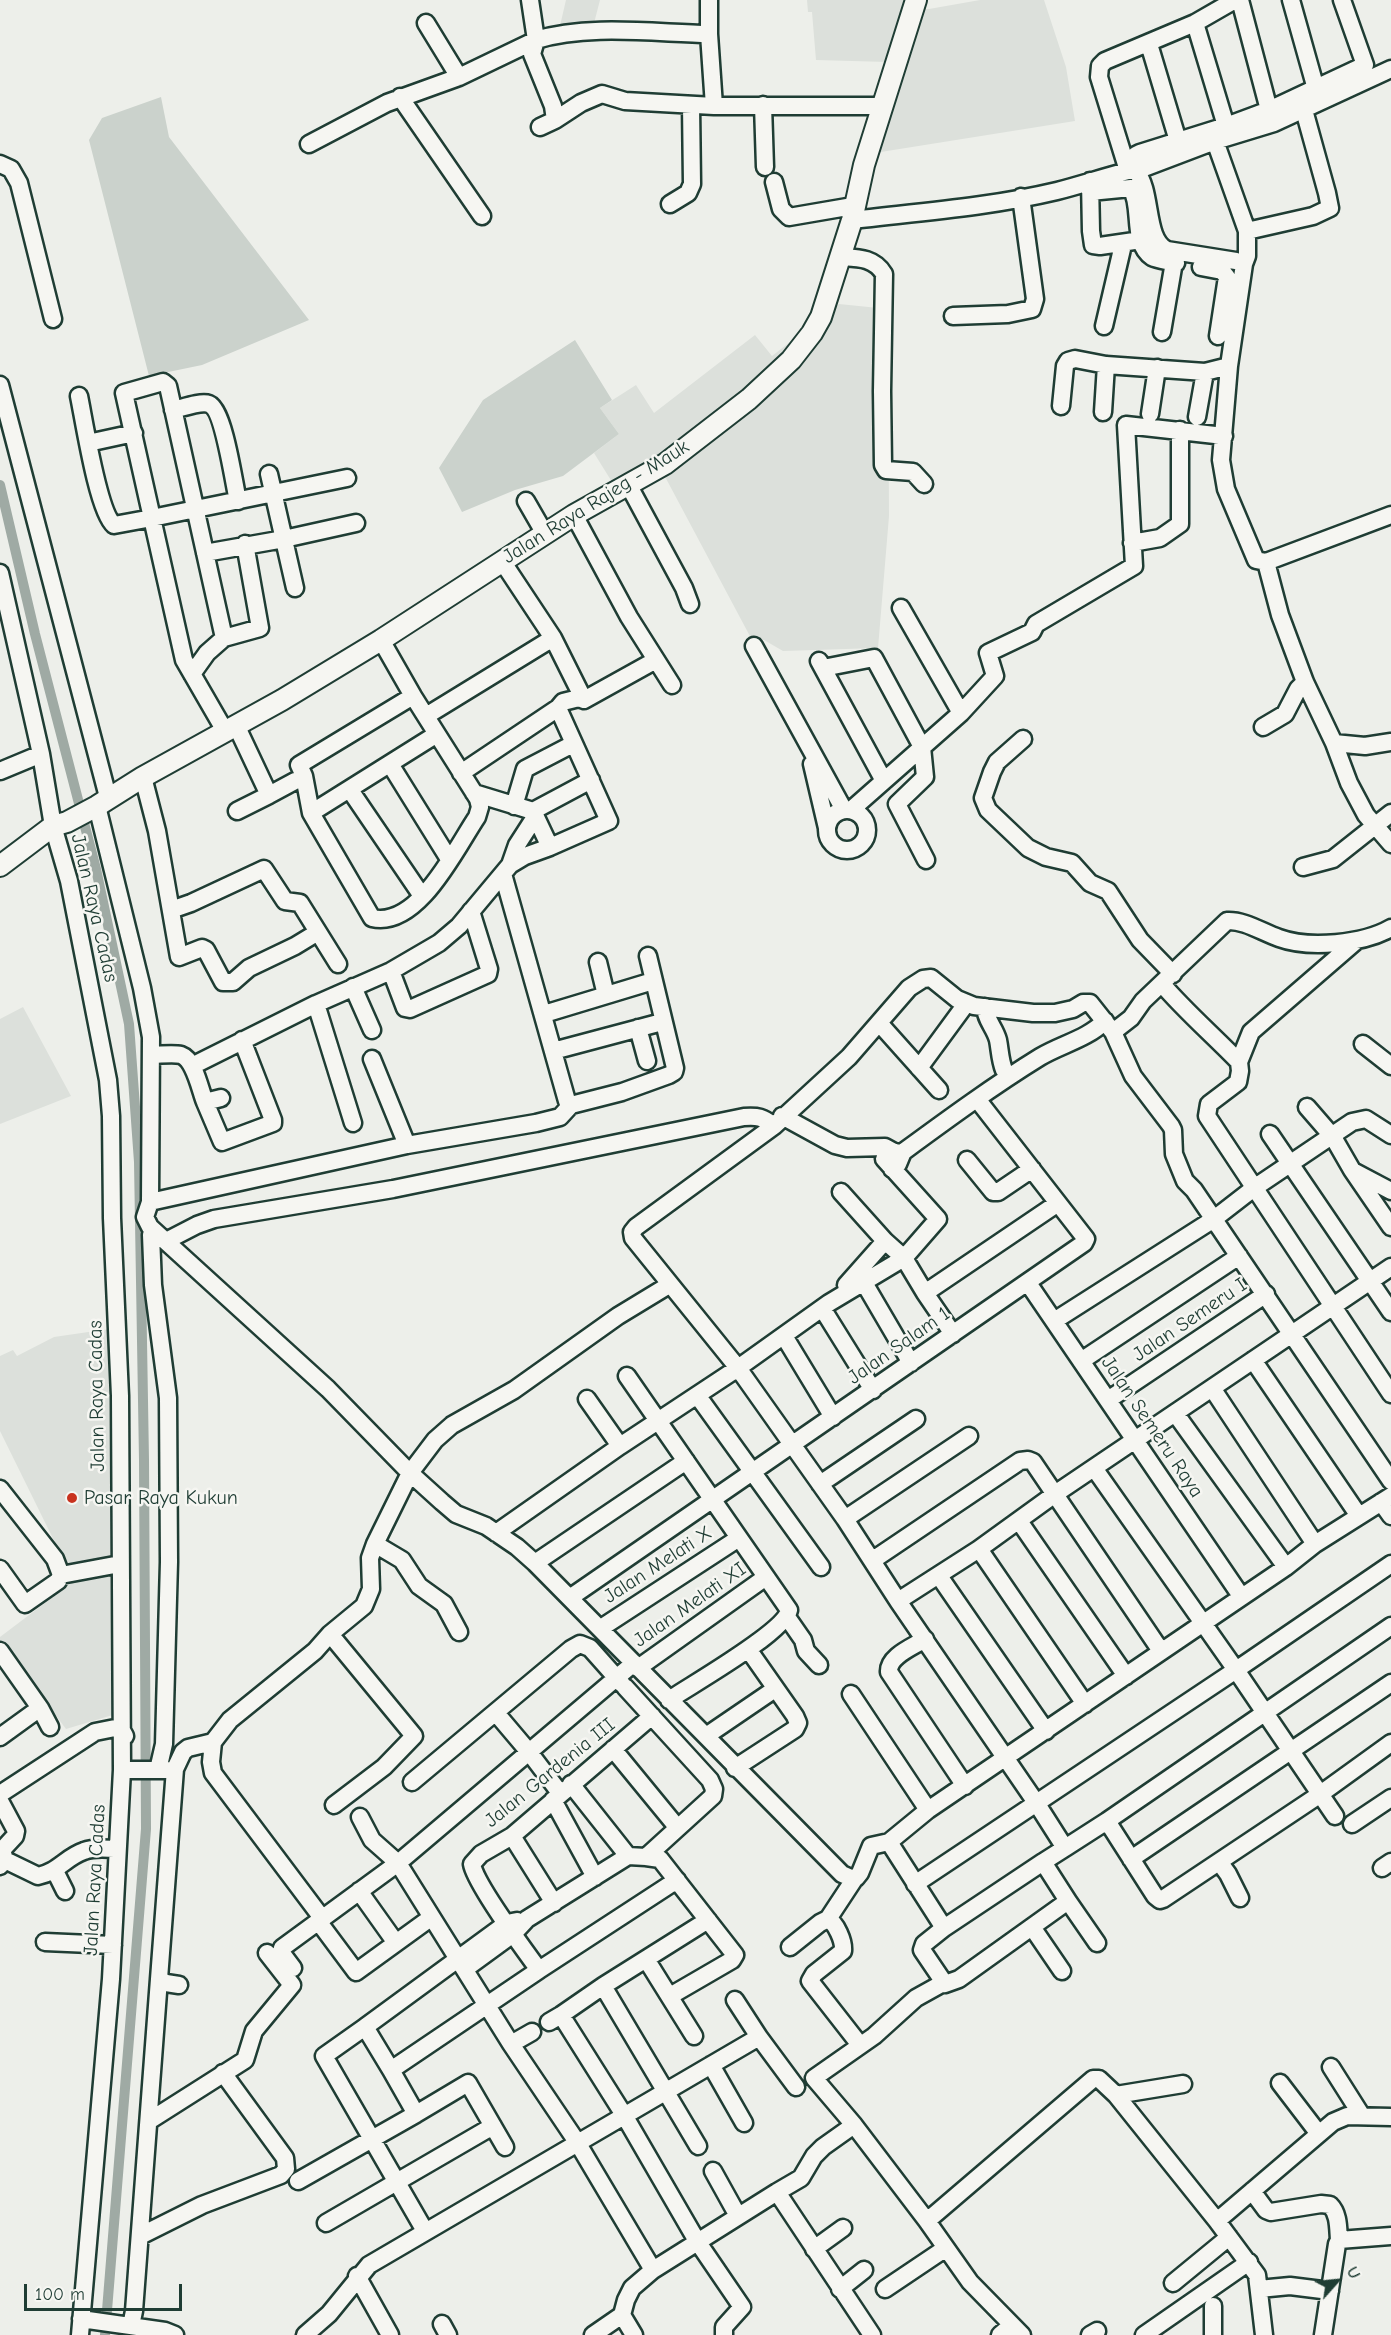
<!DOCTYPE html>
<style>
body{margin:0}
#map{position:relative;width:1391px;height:2335px;overflow:hidden;background:#edefea;font-family:"Comic Neue",sans-serif}
canvas{display:block}
.north{position:absolute;left:1307px;top:2251px;width:60px;height:60px;-webkit-text-stroke:4px #f6f6f2;paint-order:stroke;rotate:63deg;font-size:16px;font-weight:700;line-height:24px;text-align:center;color:#1f3d34}
.north::after{content:'';display:block;margin:auto;width:21px;height:27px;background:#1f3d34;clip-path:polygon(50% 0,100% 100%,50% 72%,0 100%)}
.scale{position:absolute;left:24px;top:2284px;width:158px;height:27px;box-sizing:border-box;border:3px solid #1f3d34;border-top:0;padding-left:8px;font-size:18px;line-height:21px;white-space:nowrap;color:#1f3d34;-webkit-text-stroke:4px #f6f6f2;paint-order:stroke}
</style>
<div id="map">
<canvas width="1391" height="2335"></canvas>
<div class="north">U</div>
<div class="scale">100 m</div>
</div>
<script>
const context = document.querySelector('canvas').getContext('2d');
context.lineJoin = 'round';
function fill(path, color) {
  context.fillStyle = color;
  context.fill(path, 'evenodd');
}
function stroke(path, color, width, dash) {
  context.strokeStyle = color;
  context.lineWidth = width;
  context.lineCap = dash ? 'butt' : 'round';
  context.setLineDash(dash || []);
  context.stroke(path);
}
function write(font, color, halo, rows, align = 'center') {
  context.font = font + ' "Comic Neue",sans-serif';
  context.lineWidth = 5;
  context.setLineDash([]);
  context.textBaseline = 'middle';
  context.strokeStyle = halo;
  context.fillStyle = color;
  for (const [text, x, y, turn = 0] of rows) {
    context.save();
    context.translate(x, y);
    context.rotate((+turn || 0) * Math.PI / 180);
    context.textAlign = isNaN(turn) ? turn : align;
    if (halo) context.strokeText(text, 0, 0);
    context.fillText(text, 0, 0);
    context.restore();
  }
}
fill(new Path2D(`
 M566,0H600L592,31L559,30Z
 M807,0H906L903,10L929,9L980,0H1044L1066,67L1075,121L862,155L888,62L816,60L812,12H808Z
 M839,304L888,309L889,516L878,648L783,651L764,640H752L662,471L622,498L594,453L619,434L600,408L636,385L654,413L755,335L772,356Z
 M23,1007L71,1096L0,1124V1019Z
 M109,1329L111,1565L68,1569L0,1431V1356L13,1350L17,1356L54,1337Z
 M110,1576L116,1714L66,1729L0,1641V1637L74,1581Z`), '#dce0db');
fill(new Path2D(`
 M161,97L169,137L309,320L202,365L149,376L89,140L102,118Z
 M575,340L612,400L600,408L619,434L563,476L515,490L462,512L439,468L483,400Z`), '#cbd2cc');
stroke(new Path2D(`
 M0,485L35,634L96,869L129,1024L139,1162L144,1460L146,1829L105,2335`), '#9faaa4', 10);
const minor = new Path2D(`
 M530,0L536,40C588,24 654,33 709,34
 M709,0V34L714,106
 M1240,0L1269,110
 M1291,0L1316,89
 M1342,0L1365,65L1269,110L1226,126L1140,153L1136,155V171L1215,141L1274,123L1391,69
 M426,23L459,77
 M1195,23L1226,126
 M536,40L532,54L553,106L555,120L540,127
 M1149,44L1178,141
 M400,97L482,216
 M763,105L765,167
 M555,120L581,103L602,94L625,101L714,106H883
 M1215,141L1247,231V256L1244,264
 M309,144L387,103L459,77L536,40
 M0,164L11,169L19,183L53,319
 M1128,171L1099,77L1100,66L1105,61L1195,23L1235,0
 M1090,181L1091,231L1093,245L1100,246L1141,240
 M774,182L781,209L789,217L853,206
 M1090,192L1131,188C1143,206 1131,243 1152,257C1158,260 1169,261 1176,263
 M670,204L688,193L692,184L691,105
 M852,220C920,212 990,207 1057,191C1081,185 1104,177 1128,171H1136C1153,192 1144,239 1167,250L1236,261L1244,264L1229,366L1221,460L1226,489L1256,560L1266,562L1280,615L1305,682L1334,743L1349,783L1366,815L1391,844
 M1247,231L1313,216L1330,208L1327,193L1304,110
 M840,257C857,258 874,257 884,274L882,391L883,465L886,470L913,472L924,484
 M1201,267L1222,271L1227,277L1218,336
 M953,316L1008,314L1032,309L1035,299L1021,197
 M1104,326L1122,249
 M1162,332L1174,262
 M0,385L108,797
 M79,396C84,420 98,512 114,525L152,518L124,393L163,382L168,386L224,638L207,653L192,674
 M1061,406L1065,366L1068,361L1075,359L1106,365L1205,372L1229,366
 M173,410C182,408 201,401 209,404C224,410 234,484 238,501
 M1103,412L1106,365
 M1150,414L1157,368
 M1197,417L1205,372
 M88,443L134,433
 M269,474L295,588
 M629,486L684,588L690,604
 M526,501L545,534
 M574,515L629,617L672,685
 M1132,543L1160,538L1180,524V430
 M205,553L284,539L356,523
 M502,561L553,638
 M1266,562L1391,515
 M0,573L41,754L53,826L69,881L108,1080L111,1116L112,1218L120,1396L122,1770L111,1979L80,2335
 M901,608L961,713
 M224,638L260,628L245,544
 M381,640L413,696L478,799L480,807L477,817C456,848 418,929 372,918L311,813L304,776L299,765L413,696
 M754,646L844,810
 M819,661L884,781
 M823,668L874,658L922,747L925,777L897,804L926,860
 M426,716L553,638L584,700
 M236,725L269,795L295,781
 M1263,727L1285,714L1298,689L1305,682
 M225,731L184,660L152,518L347,478
 M1023,739L997,762L992,772L983,798L988,810L1028,848L1046,857L1072,863L1090,883L1108,891L1140,940L1173,974
 M1334,743L1365,746L1391,742
 M390,764L449,859
 M812,764L827,828
 M0,771L41,754
 M461,773L558,708L563,702L579,698L584,700L656,660
 M143,777L157,831L179,957L202,948L206,950L223,982H233L249,968L295,946L318,932
 M350,790L422,896
 M474,793L533,811L591,780
 M97,806L142,988L151,1037L150,1202L145,1217L150,1227L328,1389L410,1473L442,1502L456,1514L486,1526L517,1547L535,1563L842,1874L851,1878H856L860,1873L871,1846L889,1842L928,1810L1286,1567L1315,1544L1391,1496
 M514,806L525,769L573,744
 M851,810L961,713L995,676L988,653L1032,632L1036,624L1134,566L1126,425L1224,436
 M827 830a20 20 0 1 1 40 0a20 20 0 1 1-40 0Z
 M237,811L269,795
 M311,813L437,734
 M550,847L609,821L558,708
 M510,865L517,845L535,817
 M1303,867L1333,859L1391,813
 M503,874L567,1101L571,1105
 M171,910L191,903L264,869L285,901L300,903L338,964
 M1355,942L1251,1032L1239,1062L1240,1071L1238,1082L1209,1104L1207,1116L1391,1394
 M598,962L606,995
 M391,971L405,1008L410,1009L488,974L489,969L471,911
 M1162,984C1186,1012 1213,1035 1239,1062
 M353,987L372,1030
 M985,1007C985,1019 995,1028 998,1040C1000,1050 1000,1060 1004,1070
 M544,1014L653,981
 M880,1024L939,1090
 M638,1028L647,1061
 M1113,1032L1133,1076L1171,1126L1173,1130L1174,1154L1185,1181L1194,1190L1391,1481
 M1363,1044L1391,1066
 M553,1051L662,1022
 M152,1055C160,1055 173,1053 181,1055C195,1060 200,1090 205,1102L221,1098
 M372,1059L407,1145
 M192,1066L316,1004
 M919,1068L966,1004
 M205,1102L222,1142L273,1123V1120L242,1040
 M1307,1107L1333,1137L1352,1170L1391,1227
 M782,1116L835,1145L847,1148L885,1147L896,1153L903,1152
 M353,1123L316,1004L391,971L439,943L459,926L510,865L525,856L550,847L533,811
 M1270,1134L1391,1312
 M967,1160L993,1192H998L1032,1169
 M892,1169L898,1164L903,1152C948,1119 993,1086 1040,1057C1062,1044 1087,1039 1105,1021
 M1355,1172L1391,1191
 M841,1192L885,1241L904,1258L925,1293L953,1334
 M150,1202L407,1145L536,1123L560,1117L571,1105L622,1092L669,1075L674,1072L675,1068L648,956
 M153,1230L151,1235L153,1285L168,1398L169,1562L164,1744L158,1770
 M166,1241L197,1225L214,1219L393,1189L744,1117C758,1116 763,1117 774,1126
 M863,1281L911,1363
 M1028,1283L1241,1596
 M846,1285L885,1241
 M925,1293L1058,1203
 M822,1308L873,1390
 M1054,1321L1214,1219L1254,1188L1352,1122L1366,1119L1391,1135
 M784,1336L833,1417
 M1253,1360L1359,1516
 M1081,1361L1239,1256
 M627,1376L789,1610C785,1632 691,1685 669,1700
 M1212,1388L1315,1544
 M697,1395L821,1567
 M587,1399L620,1446
 M1108,1400L1266,1294
 M1175,1413L1286,1567
 M1094,1468L1236,1670L1391,1564
 M820,1484L916,1419
 M0,1489L55,1559L61,1575L58,1581L25,1604L0,1569
 M1381,1502L1391,1516
 M845,1519L969,1436
 M1019,1521L1126,1676
 M496,1533L620,1446L738,1368L829,1303L904,1258L938,1219L884,1159
 M375,1544L402,1560L419,1586L444,1604L459,1632
 M979,1549L1085,1704
 M873,1560L1020,1461L1028,1460L1033,1462L1161,1651
 M535,1563L686,1461
 M61,1575L120,1564
 M939,1576L1046,1731
 M571,1597L1084,1243L1086,1239L977,1099
 M898,1601L979,1549L1055,1494L1391,1267
 M787,1617L803,1640L806,1651L819,1665
 M601,1628L739,1538
 M330,1634L414,1736L384,1767L334,1805
 M925,1639C913,1647 888,1656 889,1672L965,1786
 M0,1651L40,1708L0,1737
 M634,1663L398,1863L511,2044L577,2142L653,2270
 M638,1668L766,1577
 M851,1694L928,1810
 M40,1708L50,1727
 M496,1713L529,1752L560,1793
 M706,1736L775,1689
 M213,1742L211,1762L213,1773L322,1918
 M613,1749L677,1827
 M735,1768L795,1729L798,1723L795,1716L748,1649
 M126,1770H168
 M412,1782L571,1649L580,1644L590,1648L622,1684
 M571,1784L628,1856L646,1857L713,1796L714,1789L710,1780L625,1687
 M0,1794L95,1732L120,1727L125,1736
 M553,1800L595,1877
 M0,1801L16,1831L15,1836L2,1850L5,1860
 M1107,1821L1391,1626
 M1352,1824L1391,1798
 M512,1836L554,1903
 M889,1842L944,1928L924,1944L922,1950L945,1984L959,1979L1068,1901L1043,1862L1065,1848L1037,1804L898,1601L845,1519L738,1368L633,1238L632,1232L636,1227L774,1126L849,1057L909,988L923,979L931,978L957,999L974,1006L1033,1013H1055L1073,1009L1083,1003H1090L1113,1032L1131,1018L1143,1001L1227,921C1244,920 1262,932 1279,938C1309,949 1363,944 1391,928
 M1065,1848L1107,1821L1155,1896L1160,1900L1163,1899L1319,1795L1391,1743
 M646,1857L660,1859L735,1955L732,1960L670,1996
 M1131,1859L1391,1683
 M1220,1863L1228,1874L1240,1898
 M0,1866L5,1860L38,1876C58,1872 66,1857 84,1851C94,1847 107,1849 117,1849
 M1382,1868L1391,1862
 M55,1871L65,1891
 M915,1884L1236,1670L1335,1816
 M359,1891L396,1943
 M1068,1901L1097,1943
 M828,1919L855,1878
 M318,1921L356,1972L425,1922
 M1032,1927L1062,1971
 M944,1928L1043,1862
 M45,1942L113,1945
 M790,1947L820,1923L828,1919C836,1923 844,1941 843,1951L814,1974L810,1981L860,2045
 M646,1959L694,2036
 M293,1968L281,1952L282,1948L398,1863L372,1840L360,1817
 M465,1969L513,1934L527,1919L628,1856
 M539,1970L677,1880
 M943,1983L916,1998L874,2036L814,2078L854,2125L927,2221L970,2282L1022,2335
 M179,1985L166,1983L159,1979L175,1769L183,1752L188,1748L213,1742L230,1720L315,1651L330,1634L364,1606L371,1589L370,1558L375,1544L410,1473L435,1440L452,1425L514,1390L618,1316L669,1285
 M603,1986L708,1920
 M735,2000L759,2037
 M561,2015L603,1986L698,2146
 M549,2022L561,2015L624,2115L697,2241L742,2307L724,2327V2335
 M365,2027L507,1923L517,1921
 M511,2044L532,2032
 M711,2065L744,2123
 M1331,2067L1362,2116
 M1280,2083L1319,2134
 M1116,2095L1183,2084
 M416,2114L468,2083L505,2147
 M149,2121L245,2060L254,2031L292,1985L267,1953
 M713,2171L738,2216
 M298,2181L416,2114L391,2070
 M1252,2191L1266,2210L1271,2212L1321,2204L1330,2205C1339,2214 1338,2228 1339,2240
 M777,2192L872,2335
 M927,2221L1093,2079H1099L1116,2095L1217,2221L1333,2122L1347,2116L1391,2117
 M1217,2221L1257,2275L1264,2335
 M326,2223L493,2126
 M425,2231L324,2056L365,2027L391,2070L539,1970C525,1951 475,1883 472,1864L481,1854L512,1836L652,1716
 M140,2236L202,2205L281,2175L286,2169L285,2158L223,2073
 M814,2249L843,2228
 M357,2276L390,2335
 M1173,2283L1229,2237
 M840,2289L864,2270
 M885,2289L946,2248
 M1259,2289L1290,2286L1330,2291
 M1213,2306V2335
 M622,2315L634,2335
 M81,2319L165,2331L175,2335
 M442,2324L448,2335
 M131,2326L134,2311L159,1979
 M305,2335L329,2314L369,2265L759,2037L796,2087
 M593,2335L622,2315L626,2300L632,2288L653,2270L777,2192L801,2178L814,2156L823,2147L854,2125
 M1000,2335L1012,2325
 M1090,2335L1097,2331
 M1144,2335L1249,2262
 M1323,2335L1337,2244L1339,2240L1391,2236`);
const major = new Path2D(`
 M0,866L53,826L67,822L97,806L143,777L282,700L381,640L574,515L665,464L749,399L791,360L812,333L821,317L852,220L864,165L916,0`);
stroke(minor, '#1f3d34', 21);
stroke(major, '#1f3d34', 24);
stroke(minor, '#f6f6f2', 16);
stroke(major, '#f6f6f2', 20);
for (const [x, y, r, color] of [
 [72,1498,6,"#c8321e"]
]) {
  const dot = new Path2D();
  dot.arc(x, y, r, 0, 2 * Math.PI);
  context.fillStyle = color;
  context.fill(dot);
  stroke(dot, '#f6f6f2', 2);
}
write('20px', '#1f3d34', '#f6f6f2', [
 ["Jalan Raya Rajeg - Mauk",596,502,-32],
 ["Jalan Raya Cadas",94,908,77],
 ["Jalan Semeru I",1190,1320,-34],
 ["Jalan Salam 1",899,1346,-35],
 ["Jalan Raya Cadas",97,1396,-91],
 ["Jalan Semeru Raya",1152,1427,56],
 ["Jalan Melati X",658,1565,-33],
 ["Jalan Melati XI",690,1605,-35],
 ["Jalan Gardenia III",550,1773,-39],
 ["Jalan Raya Cadas",95,1880,-87]
]);
write('20px', '#1f3d34', '#f6f6f2', [
 ["Pasar Raya Kukun",84,1498]
], 'left');
</script>
